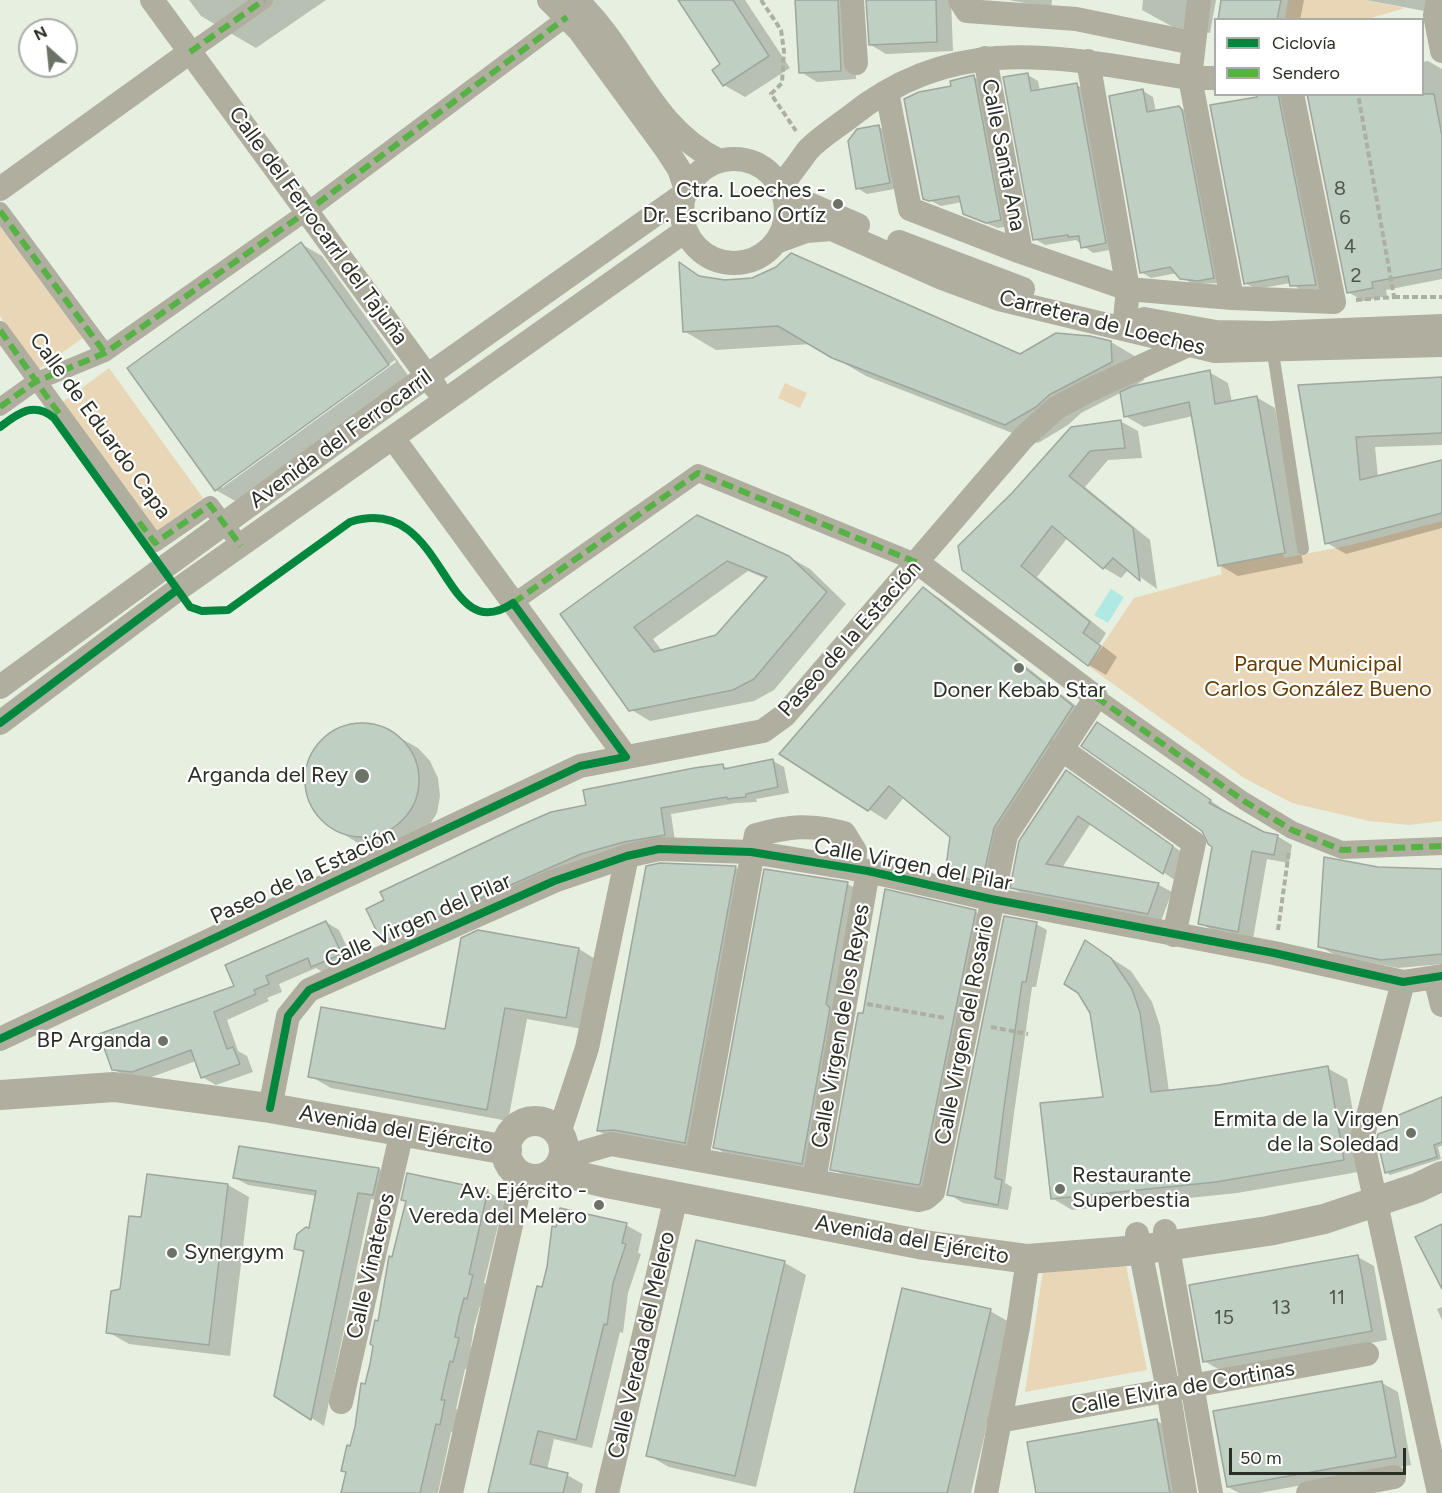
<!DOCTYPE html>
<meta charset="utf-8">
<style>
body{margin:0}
#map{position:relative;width:1442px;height:1493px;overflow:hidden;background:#e7efe0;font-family:Figtree,sans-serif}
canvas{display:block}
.legend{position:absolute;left:1214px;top:18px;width:210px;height:78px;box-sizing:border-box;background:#fff;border:2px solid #aaaca8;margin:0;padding:8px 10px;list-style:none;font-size:18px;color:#2a2f25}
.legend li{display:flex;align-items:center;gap:12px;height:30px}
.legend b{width:30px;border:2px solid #aaaca8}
.north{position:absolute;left:18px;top:18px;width:60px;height:60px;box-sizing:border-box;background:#fff;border:2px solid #aaaca8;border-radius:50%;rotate:333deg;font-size:16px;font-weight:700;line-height:24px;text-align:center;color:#2a2f25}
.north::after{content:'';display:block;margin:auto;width:21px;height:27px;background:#6c7266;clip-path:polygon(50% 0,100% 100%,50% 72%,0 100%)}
.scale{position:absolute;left:1229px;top:1448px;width:177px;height:27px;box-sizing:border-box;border:3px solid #2a2f25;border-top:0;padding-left:8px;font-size:18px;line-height:21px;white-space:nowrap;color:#2a2f25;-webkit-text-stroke:4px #fff;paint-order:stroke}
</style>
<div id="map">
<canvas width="1442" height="1493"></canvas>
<ul class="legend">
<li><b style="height:8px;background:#00873e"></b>Ciclovía</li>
<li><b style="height:8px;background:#56b245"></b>Sendero</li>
</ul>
<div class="north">N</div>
<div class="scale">50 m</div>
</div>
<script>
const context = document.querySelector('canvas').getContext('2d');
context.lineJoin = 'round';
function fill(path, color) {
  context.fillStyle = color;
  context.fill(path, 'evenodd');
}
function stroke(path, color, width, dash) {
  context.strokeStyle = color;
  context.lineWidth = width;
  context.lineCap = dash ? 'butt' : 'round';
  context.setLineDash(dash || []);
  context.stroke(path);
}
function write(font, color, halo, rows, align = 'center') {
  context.font = font + ' Figtree,sans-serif';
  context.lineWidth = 4.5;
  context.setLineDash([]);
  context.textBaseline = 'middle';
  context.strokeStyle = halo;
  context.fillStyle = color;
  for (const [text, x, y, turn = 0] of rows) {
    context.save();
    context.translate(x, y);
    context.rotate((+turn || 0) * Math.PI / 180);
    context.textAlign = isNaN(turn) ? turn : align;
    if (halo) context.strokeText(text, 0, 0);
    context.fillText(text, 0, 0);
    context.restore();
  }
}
fill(new Path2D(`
 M1288,0H1365L1405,8L1368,19H1285Z
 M0,227L83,338L37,370L0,316Z
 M109,368L203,498L154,533L60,404Z
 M785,383L807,393L800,408L778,398Z
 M1442,521V821L1409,825L1369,821L1292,803L1244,778L1088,666L1134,598L1222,574L1220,565L1283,554L1284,558L1351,545Z
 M1126,1265L1147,1370L1025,1392L1043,1270Z`), '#e9d6b6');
fill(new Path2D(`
 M1111,589L1124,597L1108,623L1094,615Z`), '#b0e9e4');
fill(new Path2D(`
 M189,0H326L256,48L201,16Z
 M680,0H745L790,68L745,97L724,85L722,65Z
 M797,0H858L853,10L856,79L817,82L801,72Z
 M868,0H951L953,51L886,54L871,45Z
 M1009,0H1052L1051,8Z
 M1143,0H1216L1210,33L1173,27L1142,10Z
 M1223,0H1304L1300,20H1220Z
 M1366,0H1438L1435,13Z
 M1428,61L1442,69V279L1386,290L1387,296L1363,301L1348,292L1422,94V62Z
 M1028,75L1038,81L1040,91L1077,85L1087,91L1115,249L1093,253L1076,240L1045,245L1035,239Z
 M974,77L984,83L1010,226L998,228L975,219L964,213L962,202L941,206L925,198L952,87Z
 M1143,91L1153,97L1156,112L1179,107L1190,113L1223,283L1192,284L1177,273L1151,278L1141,272Z
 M1272,94H1280L1288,99L1326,290L1302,291L1291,283L1256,289L1245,283Z
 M879,127L889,133L900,188L867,194L857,188Z
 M301,244L322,256L410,378L237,502L216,490ZM395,360L396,362L222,488V484Z
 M681,265L704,278L1020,356L1111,342L1143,361L1144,380L1131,388L1209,372L1228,383L1232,402L1256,397L1275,408L1303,563L1238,576L1219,565L1193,416L1144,427L1125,416L1122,392L1081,413L1068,425L1038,443L866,376L811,344L716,350L684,331Z
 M1442,379V445L1375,447L1378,477L1442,461V528L1346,554L1327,543L1300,387Z
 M1120,421L1138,431L1142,458L1108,460L1085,487L1150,540L1157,589L1129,569L1121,578L1104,568L1068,537L1037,577L1106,633L1087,664L964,569Z
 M698,517L789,557L810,569L846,604L774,690L754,701L650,721L630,709L562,615ZM748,571L767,579L717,637L663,652L653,639Z
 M923,589L939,598L1089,716L1010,837L998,891L963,883L947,873L952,837L904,797L886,820L781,754Z
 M1103,646L1117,657L1106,675L1089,665Z
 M361,724L380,727L418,748L430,761L438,778L440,796L437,813L427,829L379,849L361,845L323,821L311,806L306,788V769L313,751L326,737L342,727Z
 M1112,732L1224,810L1223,812L1263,834L1277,836L1292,845L1289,863L1267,859L1253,939L1215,932L1200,923L1214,846L1203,830Z
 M773,761L784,767L789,793L756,799L757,802L736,803L671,814L675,841L394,947L383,941L587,807L723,766L729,769Z
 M1066,772L1186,855L1176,881L1091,823L1062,868L1159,885L1172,892L1161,921L1025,895L1011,887Z
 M735,867L747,874L697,1149L610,1137L598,1131Z
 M1378,868L1435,870L1442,868V964L1398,968L1335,955L1319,946Z
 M847,884L859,890L814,1170L726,1154L715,1147Z
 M976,912L987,918L930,1191L844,1175L832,1169L864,1015Z
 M326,922L339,930L354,962L326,974L316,968L279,984L282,992L267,998L269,1001L227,1020L238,1051L247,1056L253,1072L216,1085L202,1077L196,1061L146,1079L127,1077L113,1069Z
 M1036,924L1047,930L1036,987H1032L1014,1113L1005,1183L1012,1187L1008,1210L963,1203L949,1194Z
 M479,932L579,949L600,962L588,1030L527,1019L508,1121L331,1088L310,1076L446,1031Z
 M1086,942L1131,971L1152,1002L1160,1026L1169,1092L1327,1068L1347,1079L1364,1171L1237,1193L1072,1210L1052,1198L1104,1099Z
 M1442,1099V1146L1438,1147L1441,1159L1390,1175L1386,1172L1400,1128Z
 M379,1169L391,1177L386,1202L371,1199L324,1426L276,1395L305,1254L296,1248L310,1230L317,1196L248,1185L235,1178Z
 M408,1175L488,1192L504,1201L484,1283L488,1285L483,1307L480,1306L474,1327L471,1346L474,1349L469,1370L465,1369L456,1409L460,1411L455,1433L451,1432L438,1493H342L380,1323L385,1280L407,1202L403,1199Z
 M148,1176L228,1185L249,1197L230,1356L129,1344L108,1332L142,1219Z
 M626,1225L642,1234L638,1253L641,1254L628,1293L623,1333L620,1332L592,1448L554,1439L547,1470L567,1475L583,1484L581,1493H490L553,1248L549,1246L553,1228Z
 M697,1242L785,1263L806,1275L756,1487L669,1467L648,1455Z
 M1358,1257L1374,1266L1387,1340L1220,1370L1204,1361Z
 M1442,1307V1320L1437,1309Z
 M990,1311L1011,1323L971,1493H855Z
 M1382,1383L1398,1392L1411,1465L1259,1493H1239L1228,1487Z
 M1157,1421L1173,1430L1184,1493H1038Z`), '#0003');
const building = new Path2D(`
 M678,0H733L769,56L723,86L712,70L720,64Z
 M795,0H838L841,71L799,73Z
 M866,0H936L937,42L869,45Z
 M1221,0H1281L1277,20H1218Z
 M1028,73L1031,91L1077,83L1106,243L1081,248L1079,236L1068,237V235L1033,240L1003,77Z
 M974,75L1001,220L986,223L963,214L959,196L929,201L923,199L904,99L919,92L951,86L950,81Z
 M1143,89L1147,112L1179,106L1182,110L1214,278L1198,281L1180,279L1170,267L1140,273L1109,96Z
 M1257,94H1278L1316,285L1290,286L1288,276L1244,284L1210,105L1257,97Z
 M1307,94H1434L1442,136V269L1372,282L1373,288L1347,293Z
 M879,125L890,183L856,189L848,141L857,129Z
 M301,242L389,365L215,491L127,368Z
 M791,253L1020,354L1056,333L1090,336L1111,341L1112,362L1049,395L1036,407L1005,425L832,358L778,326L683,332L679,262L699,276L725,280L752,278L776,267Z
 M1210,370L1215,404L1257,396L1285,553L1218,566L1189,402L1124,417L1120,392L1133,386Z
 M1442,377V433L1356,437L1360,480L1442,460V513L1325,544L1298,385Z
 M1121,420L1125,448L1090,451L1069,476L1133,528L1140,581L1113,558L1103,569L1052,526L1021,566L1090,622L1083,633L1101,646L1088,666L962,570L958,546L1012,493L1071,427Z
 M697,515L789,556L827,592L754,679L733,690L629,711L560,614ZM727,561L767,577L716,635L654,652L634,627Z
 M923,587L1073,706L994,828L982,882L945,874L950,837L889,786L868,811L779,754Z
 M1097,722L1211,800L1209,803L1264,832L1278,835L1274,855L1252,851L1238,932L1198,924L1212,847L1208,844L1202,831L1081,746Z
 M305 780a57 57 0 1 1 114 0a57 57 0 1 1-114 0Z
 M773,759L778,787L746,794V797L727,799V797L661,808L665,835L624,842L581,854L382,942L366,909L384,900L380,892L519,826L551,812L586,805L583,790L694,768L723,764L724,769Z
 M1066,770L1173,846L1163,874L1078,816L1046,864L1159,883L1148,914L1010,888L1019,841Z
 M1324,857L1378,867L1442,869V954L1381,960L1318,947Z
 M660,863L736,866L685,1143L614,1130L597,1131L646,866Z
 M764,869L848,882L826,1004L830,1008L802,1164L713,1148Z
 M885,889L976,910L920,1184L918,1185L830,1170L858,1013H863Z
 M1004,916L1037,922L1026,982H1022L1004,1107L995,1178L1002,1180L998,1205L947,1195Z
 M326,921L342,954L311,967L308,958L266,976L269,984L254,990L256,994L214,1012L227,1049L233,1047L240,1064L201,1078L191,1050L132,1072L112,1070L99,1034L234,986L225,965Z
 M478,930L579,948L566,1018L505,1008L487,1110L308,1077L321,1007L445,1029L461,938Z
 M1085,940L1111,958L1132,989L1140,1013L1151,1092L1218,1085L1328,1066L1344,1160L1216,1182L1051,1199L1040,1103L1103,1097L1090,1013L1078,993L1064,984Z
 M1442,1097V1142L1434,1145L1437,1157L1385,1173L1377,1139L1378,1134L1398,1127L1394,1117Z
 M239,1146L379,1168L373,1195L358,1193L311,1420L274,1396L304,1251L294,1249L297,1234L306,1227L309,1228L316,1191L233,1178Z
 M407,1173L488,1190L469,1274L473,1275L467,1299L464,1298L459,1317L455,1337L459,1338L453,1362L450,1361L441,1400H445L440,1425L436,1424L420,1493H341L346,1472L341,1471L347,1445L350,1446L355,1427L361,1383L365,1384L370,1364L373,1346L370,1344L375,1320L378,1321L389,1256L392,1257L406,1201L401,1200Z
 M147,1174L228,1184L209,1345L106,1333L111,1291L120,1289L129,1216L141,1217Z
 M560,1208L627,1223L622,1243L626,1244L613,1283L607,1325L604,1324L576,1440L538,1431L530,1464L568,1473L563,1493H488L537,1286L542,1287L547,1267L552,1226L556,1227Z
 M1442,1224V1289L1415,1237Z
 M696,1240L785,1261L735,1476L646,1456Z
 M1358,1255L1372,1331L1203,1362L1189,1285Z
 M902,1288L991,1309L947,1493H854Z
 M1382,1381L1396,1457L1227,1487L1213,1411Z
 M1157,1419L1170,1493H1036L1027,1442Z`);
fill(building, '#bfcfc2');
stroke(building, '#9ea69d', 1.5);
stroke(new Path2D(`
 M761,0L781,30L784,51L782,83L771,94L796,131
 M1394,297H1442
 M1356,300L1394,297L1358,94
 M1278,930L1289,851
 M867,1004L945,1018
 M991,1027L1028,1034`), '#aeafa3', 4, [6, 3]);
stroke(new Path2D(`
 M1272,346L1303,549`), '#afae9f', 12);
stroke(new Path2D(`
 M190,52L264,0
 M0,211L105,353
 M0,330L155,543L210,505L241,546
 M0,407L35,382L105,353L309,210L567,17
 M513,603L698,473L918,563
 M1096,697L1244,801L1292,830L1342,850L1442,846`), '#afae9f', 18);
stroke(new Path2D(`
 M152,0L436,388
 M549,0L579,30L666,149L679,169L686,189
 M576,0C629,48 650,128 718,160
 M852,0L856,63
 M960,0L967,11L1076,19L1193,43
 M1199,0L1190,78L1232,298
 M1438,0L1435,15L1442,51
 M985,58L1021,252
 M1088,61L1128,289L1124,329
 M887,92L910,209L1021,252L1128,289L1232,298L1334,302L1292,94
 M682 211a52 52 0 1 1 104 0a52 52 0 1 1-104 0Z
 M781,186C790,175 799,162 808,150C820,137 837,127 851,116C960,29 1065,59 1190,78H1216
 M0,189L190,52
 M783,193L858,225
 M776,242L806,231L832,229L942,278L999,299L1215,351L1442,345
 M899,242L1023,289
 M1144,319L1216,332L1271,333L1442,326
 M393,438L626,757
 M0,687L406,391L684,194
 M0,723L177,590L685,231
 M1061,749L1194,843L1174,935
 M1435,978L1442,1005
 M1403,982L1362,1139L1439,1493
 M0,1039L580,766L763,731L785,715L1024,437L1056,408L1092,389L1216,332
 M270,1108L288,1016L309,990L554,881L627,856L659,849L751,852L868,871L991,899L1274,953L1403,982L1442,976
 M559,1133L587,1048L627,856
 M563,1158L611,1144L918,1200L926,1198L933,1192L1006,835L1096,697L918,563
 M697,1158L756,835C790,826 809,824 844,833L855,851L854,869
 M814,1181L868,871
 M1165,1231L1211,1493
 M1137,1234L1168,1390L1185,1493
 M341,1402L402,1131
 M999,1421L1367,1354
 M451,1493L522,1176
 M607,1493L676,1197
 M986,1493L1018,1327L1028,1259
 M1308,1493L1394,1477`), '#afae9f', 24);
stroke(new Path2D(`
 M0,1095L114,1087L270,1108L507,1150
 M506 1150a29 29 0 1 1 58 0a29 29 0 1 1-58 0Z
 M558,1168L581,1177L612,1184L924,1245L1028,1259L1139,1250L1268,1231L1324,1219L1417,1188L1442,1176`), '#afae9f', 30);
stroke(new Path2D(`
 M190,52L264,0
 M0,211L105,353
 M0,330L62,418
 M0,407L35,382L105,353L309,210L567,17
 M139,522L155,543L210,505L241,546
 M513,603L698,473L918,563
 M1096,697L1244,801L1292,830L1342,850L1442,846`), '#56b245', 6, [12, 6]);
stroke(new Path2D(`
 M0,427C18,413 34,401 54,418L190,607L202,611L228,610L350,522C447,491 441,652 513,603L626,757L580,766L0,1039
 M0,723L177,590
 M270,1108L288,1016L309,990L554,881L627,856L659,849L751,852L868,871L991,899L1274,953L1403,982L1442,976`), '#00873e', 8);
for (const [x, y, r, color] of [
 [838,204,6,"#6c7266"],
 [1019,668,6,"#6c7266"],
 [362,776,8,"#6c7266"],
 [163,1041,6,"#6c7266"],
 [1411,1133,6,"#6c7266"],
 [1060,1189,6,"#6c7266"],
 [599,1205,6,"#6c7266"],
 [172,1253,6,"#6c7266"]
]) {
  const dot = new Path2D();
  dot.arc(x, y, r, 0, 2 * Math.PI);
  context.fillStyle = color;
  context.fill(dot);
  stroke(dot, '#fff', 2);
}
write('20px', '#4f574c', null, [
 ["8",1340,189],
 ["6",1345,218],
 ["4",1350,247],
 ["2",1356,276],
 ["11",1337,1298],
 ["13",1281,1308],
 ["15",1224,1318]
]);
write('22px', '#2a2f25', '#fff', [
 ["Calle Santa Ana",1003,155,79],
 ["Calle del Ferrocarrl del Tajuña",318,226,54],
 ["Carretera de Loeches",1102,323,14],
 ["Calle de Eduardo Capa",100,426,54],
 ["Avenida del Ferrocarril",341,439,-36],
 ["Paseo de la Estación",850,639,-48],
 ["Calle Virgen del Pilar",913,865,11],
 ["Paseo de la Estación",303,876,-25],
 ["Calle Virgen del Pilar",418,921,-24],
 ["Calle Virgen de los Reyes",841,1026,-80],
 ["Calle Virgen del Rosario",965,1030,-79],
 ["Avenida del Ejército",396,1130,10],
 ["Avenida del Ejército",912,1240,10],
 ["Calle Vinateros",371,1266,-77],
 ["Calle Vereda del Melero",642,1345,-77],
 ["Calle Elvira de Cortinas",1183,1388,-10]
]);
write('22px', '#2a2f25', '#fff', [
 ["Ctra. Loeches -",826,191],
 ["Dr. Escribano Ortíz",826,216],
 ["Doner Kebab Star",1019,691,"center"],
 ["Arganda del Rey",348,776],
 ["BP Arganda",151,1041],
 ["Ermita de la Virgen",1399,1120],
 ["de la Soledad",1399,1145],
 ["Restaurante",1072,1176,"left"],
 ["Superbestia",1072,1201,"left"],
 ["Av. Ejército -",587,1192],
 ["Vereda del Melero",587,1217],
 ["Synergym",184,1253,"left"]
], 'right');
write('22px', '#653d03', '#fff', [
 ["Parque Municipal",1318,665],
 ["Carlos González Bueno",1318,690]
]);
</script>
